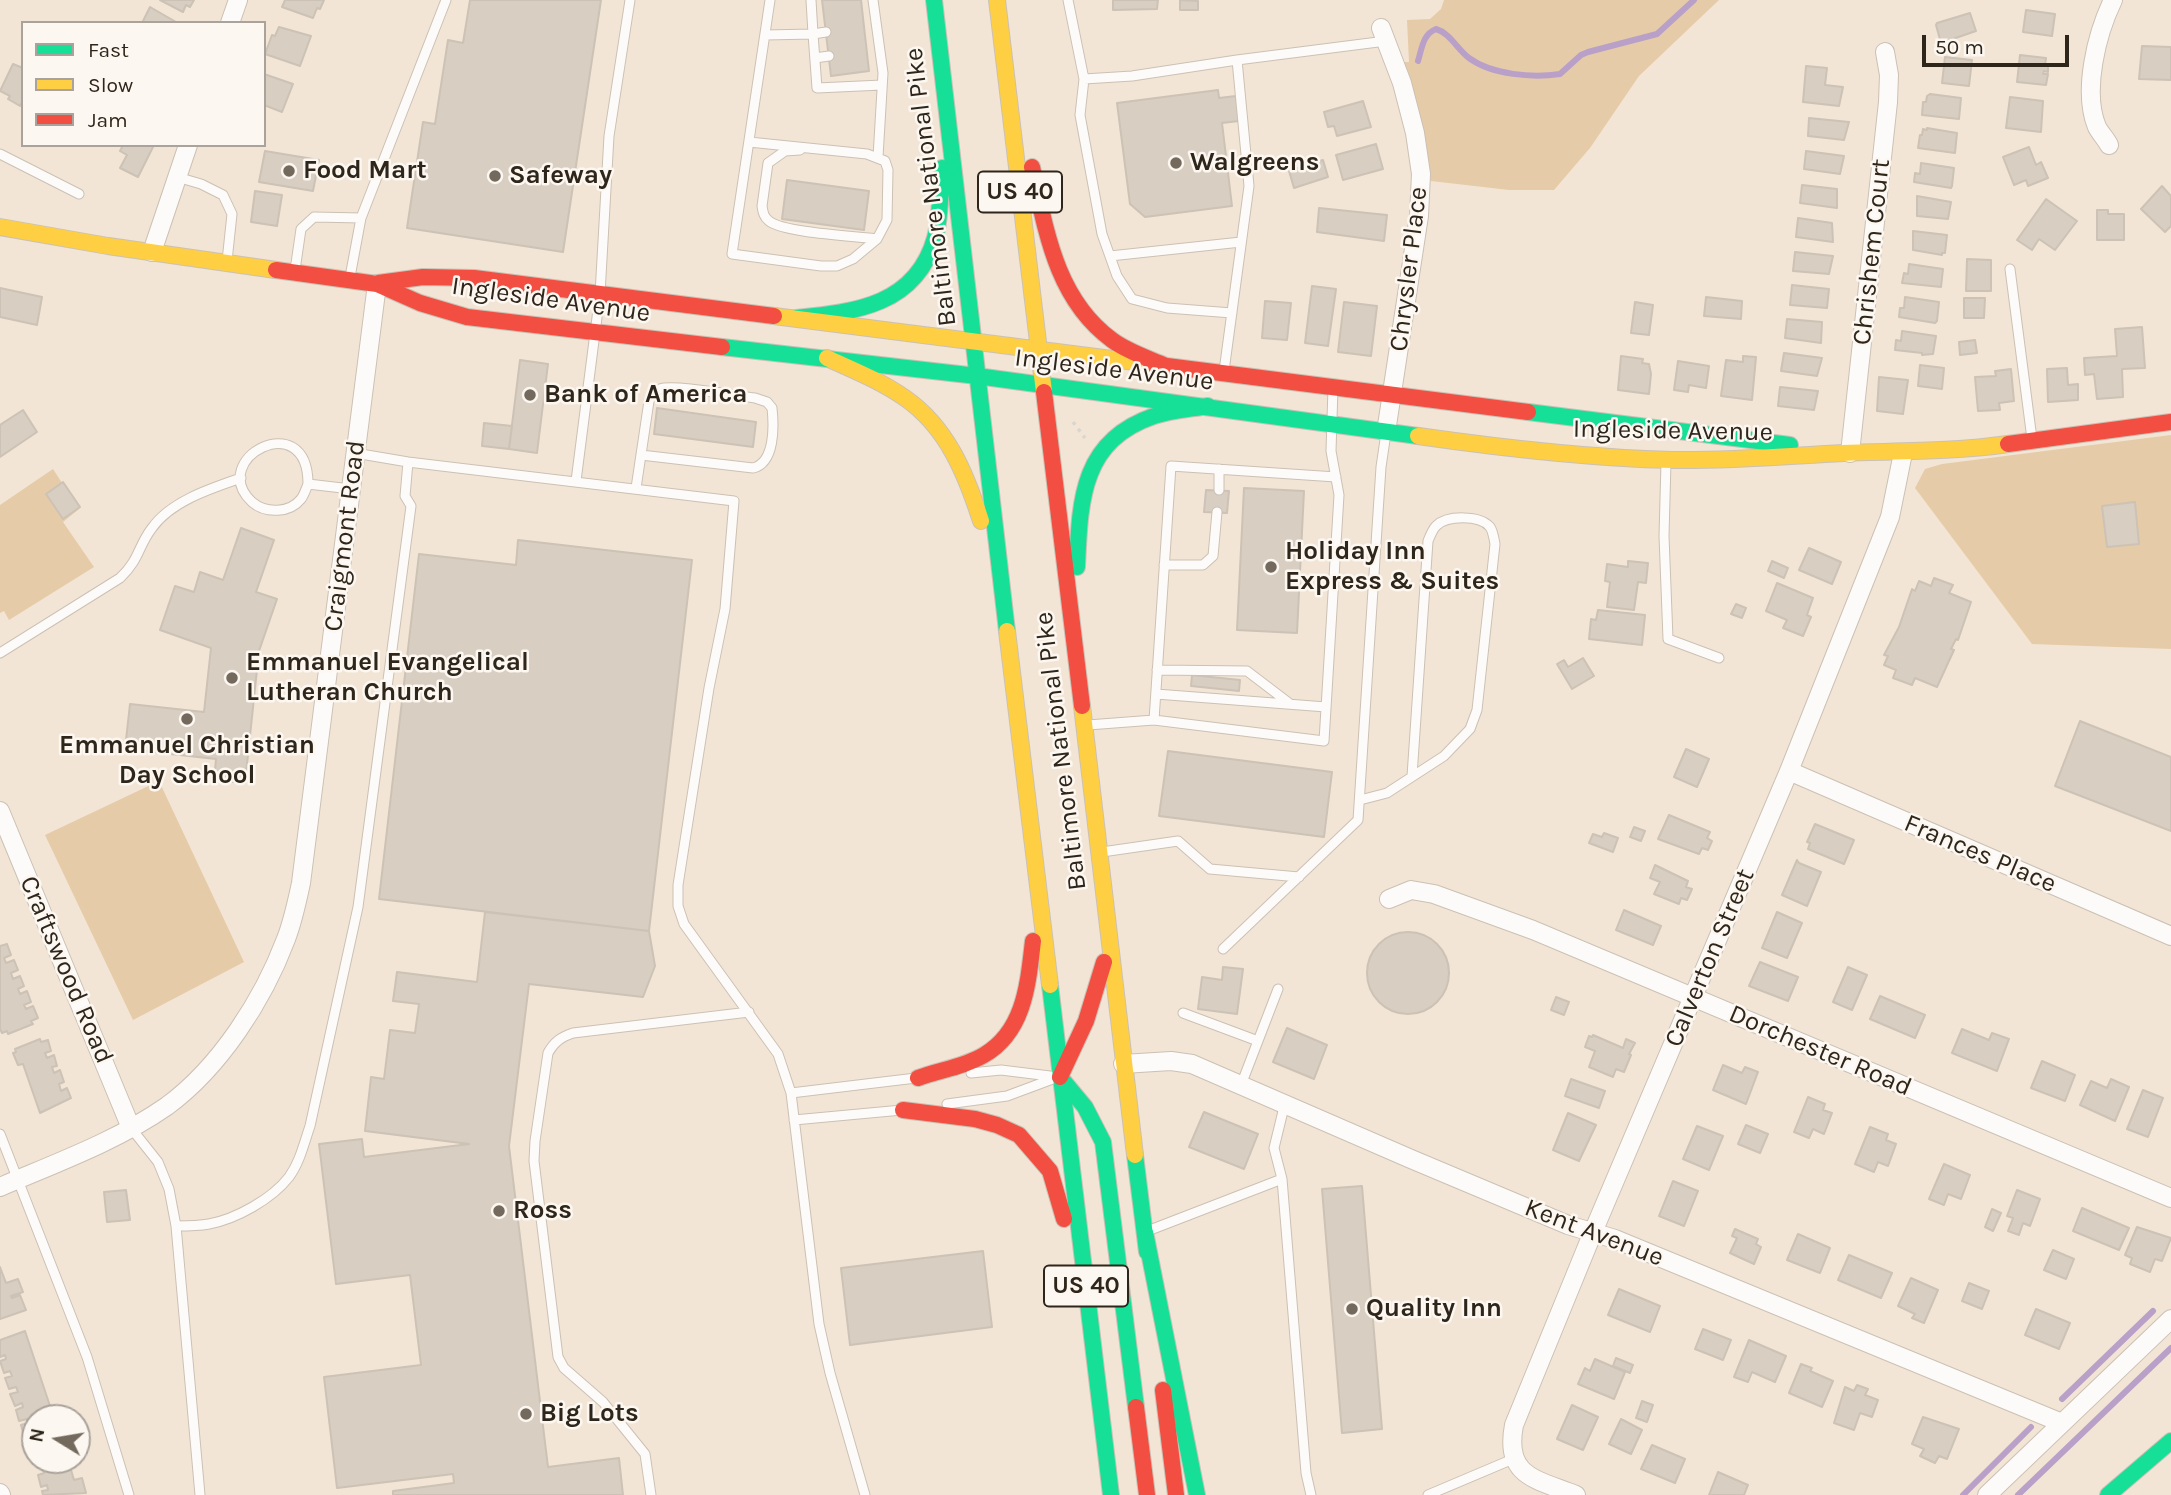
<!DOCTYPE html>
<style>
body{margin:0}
#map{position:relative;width:2171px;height:1495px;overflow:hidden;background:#f2e5d5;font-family:Karla,sans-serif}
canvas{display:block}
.legend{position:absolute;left:21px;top:21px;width:245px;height:126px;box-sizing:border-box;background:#fcf7f1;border:2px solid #aaa39b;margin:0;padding:9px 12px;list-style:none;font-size:21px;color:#2f261b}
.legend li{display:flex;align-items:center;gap:14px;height:35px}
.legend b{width:35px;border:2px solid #aaa39b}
.north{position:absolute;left:21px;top:1404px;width:70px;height:70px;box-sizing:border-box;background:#fcf7f1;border:2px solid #aaa39b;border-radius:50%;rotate:281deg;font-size:19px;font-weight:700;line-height:28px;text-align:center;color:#2f261b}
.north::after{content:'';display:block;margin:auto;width:24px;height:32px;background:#73695c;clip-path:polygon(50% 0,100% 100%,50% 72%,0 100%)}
.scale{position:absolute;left:1922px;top:35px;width:147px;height:32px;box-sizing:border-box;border:4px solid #2f261b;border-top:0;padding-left:9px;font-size:21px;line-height:24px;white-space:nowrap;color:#2f261b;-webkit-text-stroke:5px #fcf7f1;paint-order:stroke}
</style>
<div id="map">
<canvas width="2171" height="1495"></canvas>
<ul class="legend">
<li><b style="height:9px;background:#16e098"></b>Fast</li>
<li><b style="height:9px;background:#ffcf43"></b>Slow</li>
<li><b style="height:9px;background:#f24e42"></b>Jam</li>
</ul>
<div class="north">N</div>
<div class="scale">50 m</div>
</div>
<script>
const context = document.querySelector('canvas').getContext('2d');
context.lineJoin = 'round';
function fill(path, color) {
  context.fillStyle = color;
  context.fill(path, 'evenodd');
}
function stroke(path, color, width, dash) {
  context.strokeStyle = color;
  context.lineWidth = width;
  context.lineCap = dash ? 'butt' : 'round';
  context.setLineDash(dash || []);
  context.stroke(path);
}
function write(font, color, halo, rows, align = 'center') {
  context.font = font + ' Karla,sans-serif';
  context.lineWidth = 5;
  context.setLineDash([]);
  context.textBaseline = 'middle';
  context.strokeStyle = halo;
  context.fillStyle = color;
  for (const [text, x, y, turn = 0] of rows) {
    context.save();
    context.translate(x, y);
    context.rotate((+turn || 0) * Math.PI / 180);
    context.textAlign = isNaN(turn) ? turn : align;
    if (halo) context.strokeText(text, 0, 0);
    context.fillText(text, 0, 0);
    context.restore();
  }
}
fill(new Path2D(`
 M1444,0H1719L1639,76L1590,148L1554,190H1509L1431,181L1404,62H1409L1407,20L1430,19L1441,9Z
 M2171,435V649L2032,644L1915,488L1925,469L1942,464Z
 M53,469L79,509L63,522L94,567L9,620L4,611L0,613V505Z
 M159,781L244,962L133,1020L45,835Z`), '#e6cba8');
stroke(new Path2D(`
 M1418,61C1422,48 1423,34 1436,29C1450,33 1457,49 1469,58C1492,75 1533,78 1560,74L1581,55L1588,52L1657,34L1694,0
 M2062,1399L2153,1311
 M1963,1495L2031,1427
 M2018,1495L2171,1348`), '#b8a0c8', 6);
const building = new Path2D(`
 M160,0H194L190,7L186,5L183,12Z
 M285,0H324L320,9L317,8L313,18L282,7Z
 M470,0H601L563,252L407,228L423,122L435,124L448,40L463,43Z
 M822,0H861L869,71L831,76Z
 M1113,0H1158L1157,9L1113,10Z
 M1180,0L1198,1V10H1180Z
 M150,7L176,22V23H142Z
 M2026,10L2055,14L2052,36L2023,32Z
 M1970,13L1976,31L1941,43L1936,25L1937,23Z
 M279,27L311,36L300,66L265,54L272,35L275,36Z
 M2142,46L2171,47V80L2139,79Z
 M2020,55L2046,58L2045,65L2048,66V72L2044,71L2043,74H2048L2046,85L2017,82Z
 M1945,57L1972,60L1969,86L1942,83Z
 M13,64L23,68V100L20,106L8,99L10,96L0,91Z
 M1806,66L1827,68L1825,85L1843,87L1839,106L1803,102Z
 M264,74L293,84L282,112L264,105Z
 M1218,90L1219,98L1236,96L1239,121L1222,123L1232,206L1145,217L1130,204L1117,103Z
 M1930,94L1961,98L1959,119L1922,115L1923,102H1926L1927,96Z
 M2010,97L2043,101L2041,132L2006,128Z
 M1363,101L1371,127L1337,136L1334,126L1328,127L1324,112Z
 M1809,118L1849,122L1844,140L1808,136Z
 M1927,128L1957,133L1955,153L1918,148L1920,135H1922L1923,129L1927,130Z
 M1376,144L1383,169L1343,180L1336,155Z
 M123,145H154L138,177L120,168L127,155L120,151Z
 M2029,147L2036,165L2041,162L2048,178L2028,186L2026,180L2014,185L2003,157Z
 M265,151L319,160L313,191L259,182Z
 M1806,151L1844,156L1840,174L1804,169Z
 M1323,160L1328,177L1294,188L1289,171Z
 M1921,163L1954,168L1952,186L1951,188L1914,182L1915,173L1920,174Z
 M787,180L869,191L864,230L782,219Z
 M1802,185L1837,189V208L1800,203Z
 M2162,186L2171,196V226L2165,232L2141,209Z
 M255,191L282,195L277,226L251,222Z
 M1917,196L1951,202L1948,219L1917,216Z
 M2046,199L2077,221L2055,250L2039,239L2032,250L2017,240Z
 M1319,208L1387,215L1384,241L1317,232Z
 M2097,210H2108V214H2124V240H2097Z
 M1798,218L1832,223L1833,242L1796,237Z
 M1913,231L1947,235L1945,253H1942V255L1913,250Z
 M1795,252L1833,256L1829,274L1793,271Z
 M1967,259L1991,260V291H1966Z
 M1909,264L1943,269L1941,287L1902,283L1904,273L1908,274Z
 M1792,285L1829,289L1827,308L1790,305Z
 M1312,286L1336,289L1328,346L1305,343Z
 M0,288L42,297L37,325L0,317Z
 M1706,297L1742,301L1741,319L1704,316Z
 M1905,297L1939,302L1937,321L1935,323L1899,317L1900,308H1904Z
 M1964,298H1985L1984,318H1964Z
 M1265,301L1291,303L1287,340L1262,338Z
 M1344,302L1377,306L1371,356L1338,352Z
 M1635,302L1653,305L1649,335L1631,333Z
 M1787,319L1822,322L1821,343L1785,338Z
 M2142,327L2145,368L2122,369L2123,397L2097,399L2094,374L2085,375L2084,358L2117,356L2115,329Z
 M1902,331L1936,336L1933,354L1922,355V353L1895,350L1896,340L1901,341Z
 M1975,340L1977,353L1960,355L1959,342Z
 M1784,353L1822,358L1817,376L1781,371Z
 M1621,356L1643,359L1642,363L1649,364L1651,374L1649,394L1618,390Z
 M1743,356L1756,357L1752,400L1721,396L1726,360L1743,362Z
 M520,360L548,364L537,453L509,449Z
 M1678,361L1709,366L1706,388L1689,385L1688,392L1674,390Z
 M1920,365L1944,368L1942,389L1918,386Z
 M2067,368L2068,385L2078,384V400L2048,402L2047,369Z
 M2011,369L2014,401L1999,403L2000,410L1978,411L1975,377L1996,376L1995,371Z
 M1879,377L1908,380L1903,414L1877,411Z
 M1780,387L1818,391L1814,410L1778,406Z
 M657,408L756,422L753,447L654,434Z
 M23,410L37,432L0,457V425Z
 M484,423L512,426L509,449L482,446Z
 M63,482L80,507L63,519L46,494Z
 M1244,488L1304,491L1297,633L1237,630Z
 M1206,490L1229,491L1227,513L1204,512Z
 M2135,502L2139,544L2107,547L2102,506Z
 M241,528L274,540L256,592L277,599L259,651L245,783L214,780L216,759L125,749L130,704L204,712L211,648L160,630L175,586L194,592L200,572L223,580Z
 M518,540L692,560L649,931L379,899L419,554L516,565Z
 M1809,548L1841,562L1832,584L1799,570Z
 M1628,561L1648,563L1646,583L1638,582L1634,610L1607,607L1610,582L1605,581L1607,564L1628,567Z
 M1772,561L1788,568L1784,578L1768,571Z
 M1934,578L1953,585L1949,593L1971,602L1958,640L1956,639L1951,649L1954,650L1937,687L1915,678L1912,685L1893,678L1896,670L1884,665L1888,656L1884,655L1899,627L1912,589L1915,591L1919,581L1931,586Z
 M1777,583L1813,598L1807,615L1811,617L1803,636L1783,628L1787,620L1766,611Z
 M1736,604L1746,608L1742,618L1731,614Z
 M1598,610L1645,615L1642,645L1589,639L1591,619L1596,620Z
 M1583,658L1594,676L1572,689L1557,664L1564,660L1568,667Z
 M1192,675L1240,680L1239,691L1191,686Z
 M2080,721L2171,757V831L2055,786Z
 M1686,749L1709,759L1697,787L1674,777Z
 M1168,751L1332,772L1324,837L1159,816Z
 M1669,815L1710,832L1707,838L1712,841L1708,850L1702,848L1699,854L1658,839Z
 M1815,824L1854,840L1844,864L1808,849L1810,843L1807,842Z
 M1634,827L1645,831L1641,841L1630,837Z
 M1604,833L1618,838L1613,852L1589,843L1593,834L1602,837Z
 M1797,860L1799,863L1821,872L1807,906L1782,895Z
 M1655,865L1688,881L1686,887L1692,889L1687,900L1681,898L1679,904L1654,894L1660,882L1650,878Z
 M1624,910L1661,926L1653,945L1616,930Z
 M485,912L649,931L655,966L643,997L529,984L509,1146L548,1467L619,1458L623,1495H393V1491L454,1483L453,1474L337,1488L324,1377L421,1365L410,1275L336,1284L319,1144L362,1139L364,1157L469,1144L365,1131L371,1077L384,1079L390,1030L415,1033L419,1004L393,1001L397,972L477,982Z
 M1777,912L1802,923L1787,958L1762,948Z
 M1367 973a41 41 0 1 1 82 0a41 41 0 1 1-82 0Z
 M7,944L11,955L4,958L6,963L14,960L18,970L11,973L13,979L20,976L24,986L18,989L20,994L27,991L31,1002L24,1005L26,1009L33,1006L38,1018L31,1021L33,1024L8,1034L7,1031L2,1033L0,1029V946Z
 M1760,962L1798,977L1788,1001L1749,986Z
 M1223,967L1243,969L1237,1014L1198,1009L1202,977L1222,980Z
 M1848,967L1867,975L1852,1010L1833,1002Z
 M1880,996L1925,1015L1915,1038L1870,1019Z
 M1556,997L1569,1002L1564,1015L1551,1010Z
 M1287,1028L1327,1045L1314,1079L1273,1062Z
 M1962,1029L1989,1040L1992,1033L2009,1039L1997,1071L1952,1053Z
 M1593,1035L1623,1048L1626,1039L1635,1043L1629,1054L1631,1055L1624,1072L1616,1069L1613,1077L1589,1067L1595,1051L1585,1047L1589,1036L1592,1037Z
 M40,1039L41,1042L48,1040L51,1051L45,1053L47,1058L54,1055L57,1066L52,1067L54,1073L60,1070L64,1082L59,1084L61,1091L67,1088L71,1098L40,1113L23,1064L18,1065L13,1053L16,1052L15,1049Z
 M2042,1061L2075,1075L2065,1101L2031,1088Z
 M1723,1065L1742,1073L1745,1067L1758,1072L1746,1104L1713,1090Z
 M1571,1079L1605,1091L1599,1108L1565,1096Z
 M2111,1079L2129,1087L2115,1121L2080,1105L2091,1081L2107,1088Z
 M2143,1090L2163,1098L2148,1137L2127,1129Z
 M1808,1097L1825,1104L1823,1110L1832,1113L1824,1134L1813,1129L1809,1138L1794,1132Z
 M1204,1112L1258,1134L1244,1169L1189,1147Z
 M1568,1113L1596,1125L1579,1161L1553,1150Z
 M1746,1125L1768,1134L1760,1153L1738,1144Z
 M1697,1126L1723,1136L1709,1170L1683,1159Z
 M1870,1127L1888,1134L1886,1140L1896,1144L1888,1166L1878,1162L1874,1172L1855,1164Z
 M1944,1164L1970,1175L1961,1199L1948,1194L1944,1205L1929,1199Z
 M1673,1181L1698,1191L1684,1226L1659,1216Z
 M1362,1186L1382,1429L1342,1433L1322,1189Z
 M126,1190L130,1220L107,1222L104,1192Z
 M2017,1190L2040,1199L2030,1226L2023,1223L2019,1235L2008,1231L2013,1218L2007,1216Z
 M2082,1208L2129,1228L2119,1250L2073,1231Z
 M1992,1209L2001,1213L1993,1231L1985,1227Z
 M2137,1227L2171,1238L2162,1261L2155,1259L2150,1272L2130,1264L2132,1258L2125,1255Z
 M1735,1229L1758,1239L1756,1244L1761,1247L1754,1264L1730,1253L1737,1238L1732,1236Z
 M1798,1234L1830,1248L1820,1273L1787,1260Z
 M2053,1250L2074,1259L2066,1279L2044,1270Z
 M983,1251L992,1327L850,1345L841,1268Z
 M1849,1255L1892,1273L1881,1298L1838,1280Z
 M0,1267L6,1283L18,1279L23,1292L11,1296L12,1298L20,1295L26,1310L0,1319Z
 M1911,1278L1938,1290L1924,1323L1912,1318L1915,1314L1898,1306Z
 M1969,1283L1989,1291L1982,1309L1962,1301Z
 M1619,1289L1660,1306L1650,1332L1608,1315Z
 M2036,1309L2070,1323L2059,1349L2025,1335Z
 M1703,1329L1731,1340L1723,1360L1695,1349Z
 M25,1331L54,1418H35V1452L30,1454L27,1443L33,1441L30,1434L24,1436L21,1425L28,1423L27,1419L19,1421L16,1410L23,1407L22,1403L15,1406L10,1394L18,1392L16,1387L9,1389L5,1378L12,1376L10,1371L4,1373L0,1361L6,1359L5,1355L0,1357V1340Z
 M1749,1340L1786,1356L1775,1382L1752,1372L1748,1382L1734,1377Z
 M1616,1358L1633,1365L1630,1373L1613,1366Z
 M1595,1359L1625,1372L1614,1399L1578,1384L1585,1368L1590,1371Z
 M1801,1364L1812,1368L1810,1371L1833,1381L1822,1407L1789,1393Z
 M1857,1385L1868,1389L1865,1395L1878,1400L1872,1417L1860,1413L1854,1430L1834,1423L1845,1387L1854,1391Z
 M1642,1401L1653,1405L1647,1422L1636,1418Z
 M1572,1405L1598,1417L1583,1450L1557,1439Z
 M1923,1417L1959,1429L1947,1459L1939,1456L1935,1463L1920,1456L1924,1449L1912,1444Z
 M1621,1419L1642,1430L1631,1454L1609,1444Z
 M1652,1445L1685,1459L1675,1483L1641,1469Z
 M69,1463L74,1480L82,1478L86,1493L43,1495L42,1491L48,1490L47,1485L41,1487L38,1475L44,1473L43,1470Z
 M1718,1472L1748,1485L1744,1495H1709Z`);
fill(building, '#d8cec1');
stroke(building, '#ccc2b5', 2);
const lane = new Path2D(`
 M811,0L813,34L826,32
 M873,0L883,73L878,157
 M1068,0L1084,79
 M765,35L813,34L817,88L882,85
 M815,58L829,56
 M749,142L867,154L885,161L888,170L887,220L877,239L853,259L837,266H821L732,254L770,0
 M800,150L785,151L768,163L762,206C763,213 764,217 769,221C784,233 855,236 877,239
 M0,154L79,194
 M177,177L201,184L223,195L232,214L227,261
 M1110,256L1241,242
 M2010,269L2032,439
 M295,270L301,229L314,217L361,218
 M350,277L361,218L446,0
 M1232,313L1167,308L1132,299L1117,276L1102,234L1080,115L1084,79L1132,76L1237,60
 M1224,371L1249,186L1237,60L1386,41
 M355,453L408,462L734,501L725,609L709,688L678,885V906L684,924L778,1054L791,1093L819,1324L830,1373L865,1495
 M1666,462L1664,536L1668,639L1719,658
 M576,481L600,294L609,136L630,0
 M308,484C306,489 304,495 301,499C290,513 266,514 252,502C206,459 308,405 308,484L351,489
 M636,488L649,401C651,396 654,391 660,389C674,384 736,396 755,398L767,402L772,408C774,426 775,463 753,468L641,455
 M1219,490V469
 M1164,565H1203L1213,556L1217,512
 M0,653L120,578C140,559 138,546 152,528C171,501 212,488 241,478
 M1157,670L1247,671L1289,703
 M1156,694L1326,707
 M1154,720L1171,466L1336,477
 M1088,725L1154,720L1324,741L1339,495L1331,451L1333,388
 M1360,800L1387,793L1444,756L1470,729L1477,710L1495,544C1494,539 1493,531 1490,527C1480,515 1447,515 1436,526C1433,529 1430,536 1428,541L1412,776
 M1102,852L1178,841L1210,869L1299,877
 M1223,949L1358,820L1381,467L1386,433
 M1183,1013L1258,1041
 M971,1073L1001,1070L1058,1077
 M1241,1085L1278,989
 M791,1093L916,1078
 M947,1104L1007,1096L1058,1077
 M794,1120L902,1110
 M131,1128L158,1162L169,1189L176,1226L200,1495
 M0,1134L87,1357L129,1495
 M1282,1179L1274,1148L1285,1103
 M176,1226C187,1226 198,1226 209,1224C236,1219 272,1199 289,1177C300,1162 304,1143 310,1126L358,907L411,506L405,496L408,462
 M1150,1230L1282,1179L1306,1473L1311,1495
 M651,1495L645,1454L603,1402L564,1368L558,1357L534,1161L535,1141L548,1053C554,1042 561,1037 573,1033L749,1012
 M1428,1495L1513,1459`);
const street = new Path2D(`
 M230,23L238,0
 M1381,28L1402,83L1415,133L1421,174L1419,216L1386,432
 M2109,145C2106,139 2100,133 2097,127C2082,91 2097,33 2113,0
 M152,252L188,145
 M1850,453L1888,102L1889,75L1885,52
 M1789,771L2171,936
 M0,811L131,1128
 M1389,899L1411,890L1434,894L1533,930L2171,1198
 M1123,1064L1171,1061L1192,1064L1411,1159L1568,1225L1615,1239L2062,1423
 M0,1187C56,1163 117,1141 167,1106C220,1067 263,1000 286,939C293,921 297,902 301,883L377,284
 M0,1493L1,1495
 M1576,1495C1536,1479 1504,1477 1514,1425L1593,1232L1789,771L1890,517L1903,453
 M1987,1495L2171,1319`);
const fast = new Path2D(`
 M934,0L1007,631
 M796,318C856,312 916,305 935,238C941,216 940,191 942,168
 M722,347L977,376L1418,436
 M1528,412L1790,445
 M1077,567C1080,500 1081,441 1154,416C1171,410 1190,409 1208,406
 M1050,985L1111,1495
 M1060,1077L1085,1107L1103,1142L1136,1407
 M1135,1155L1147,1252
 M1145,1232L1197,1495
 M2108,1495L2171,1441`);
const slow = new Path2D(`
 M997,0L1044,392
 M0,227L108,246L276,270
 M774,316L1151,364
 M827,358C853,370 881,381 905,398C947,427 966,474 981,521
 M1418,436C1502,448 1587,458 1672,460C1729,461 1786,456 1843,453C1898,451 1953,452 2008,444
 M1007,631L1050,985
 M1082,706L1135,1155`);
const jam = new Path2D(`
 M1032,167C1046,231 1056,299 1112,340C1128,352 1148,358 1166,366
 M276,270L377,284L420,303L467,317L722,347
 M378,283L423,277L474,278L774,316
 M1151,364L1528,412
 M1044,392L1082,706
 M2008,444L2171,422
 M1060,1077L1086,1021L1104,962
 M918,1078C939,1070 964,1067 984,1055C1025,1031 1028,983 1033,941
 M903,1110L975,1119L997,1125L1019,1135L1050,1171L1064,1219
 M1163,1390L1176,1495
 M1136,1407L1147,1495`);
stroke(lane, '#cbc1b4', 11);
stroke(street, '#cbc1b4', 20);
stroke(fast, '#cbc1b4', 18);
stroke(slow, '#cbc1b4', 18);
stroke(jam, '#cbc1b4', 18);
stroke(new Path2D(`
 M1073,422L1085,438`), '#d9d6d1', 3.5, [3.5, 5]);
stroke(lane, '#fdfbf9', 9);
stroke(street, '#fdfbf9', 18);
stroke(fast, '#16e098', 16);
stroke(slow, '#ffcf43', 16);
stroke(jam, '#f24e42', 16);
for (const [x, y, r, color] of [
 [1176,163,7,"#73695c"],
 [289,171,7,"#73695c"],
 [495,176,7,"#73695c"],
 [530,395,7,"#73695c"],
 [1271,567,7,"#73695c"],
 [232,678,7,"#73695c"],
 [187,719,7,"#73695c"],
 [499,1211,7,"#73695c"],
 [1352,1309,7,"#73695c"],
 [526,1414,7,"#73695c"]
]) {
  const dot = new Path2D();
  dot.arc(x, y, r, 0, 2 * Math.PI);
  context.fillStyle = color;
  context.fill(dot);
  stroke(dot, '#fcf7f1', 2.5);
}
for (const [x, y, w] of [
 [1020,192,84],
 [1086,1286,84]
]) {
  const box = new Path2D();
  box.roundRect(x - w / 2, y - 20.5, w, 41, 5);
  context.fillStyle = '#fcf7f1';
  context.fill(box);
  stroke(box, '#2f261b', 2);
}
write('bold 24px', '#2f261b', null, [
 ["US 40",1020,192],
 ["US 40",1086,1286]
]);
write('bold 26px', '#2f261b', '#fcf7f1', [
 ["Walgreens",1190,163],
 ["Food Mart",303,171],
 ["Safeway",509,176],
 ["Bank of America",544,395],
 ["Holiday Inn",1285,552],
 ["Express & Suites",1285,582],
 ["Emmanuel Evangelical",246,663],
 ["Lutheran Church",246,693],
 ["Emmanuel Christian",187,746,"center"],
 ["Day School",187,776,"center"],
 ["Ross",513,1211],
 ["Quality Inn",1366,1309],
 ["Big Lots",540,1414]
], 'left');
write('26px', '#2f261b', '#fcf7f1', [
 ["Baltimore National Pike",931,187,-97],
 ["Chrishem Court",1872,252,-84],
 ["Chrysler Place",1409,269,-83],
 ["Ingleside Avenue",551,300,8],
 ["Ingleside Avenue",1114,370,7],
 ["Ingleside Avenue",1673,431,1],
 ["Craigmont Road",345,536,-83],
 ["Baltimore National Pike",1061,751,-97],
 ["Frances Place",1980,854,23],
 ["Calverton Street",1710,958,-67],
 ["Craftswood Road",66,970,67],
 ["Dorchester Road",1820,1051,23],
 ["Kent Avenue",1594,1233,21]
]);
</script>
